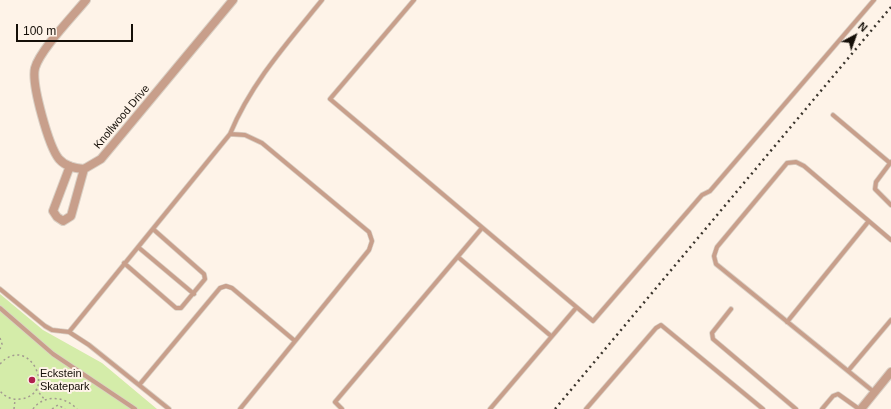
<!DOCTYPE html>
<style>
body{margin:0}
#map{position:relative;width:891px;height:409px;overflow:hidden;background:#fef3e8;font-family:Helvetica,sans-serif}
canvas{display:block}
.north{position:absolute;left:835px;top:16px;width:40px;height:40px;-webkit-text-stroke:3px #fef3e8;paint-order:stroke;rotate:41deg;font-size:11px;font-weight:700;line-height:16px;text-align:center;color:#150f08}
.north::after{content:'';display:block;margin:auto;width:14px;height:18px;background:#150f08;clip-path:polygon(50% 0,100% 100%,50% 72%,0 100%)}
.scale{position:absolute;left:16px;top:24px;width:117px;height:18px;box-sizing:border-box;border:2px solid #150f08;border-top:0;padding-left:5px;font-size:12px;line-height:14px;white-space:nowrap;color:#150f08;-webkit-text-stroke:3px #fef3e8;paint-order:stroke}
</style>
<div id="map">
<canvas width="891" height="409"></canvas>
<div class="north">N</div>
<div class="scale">100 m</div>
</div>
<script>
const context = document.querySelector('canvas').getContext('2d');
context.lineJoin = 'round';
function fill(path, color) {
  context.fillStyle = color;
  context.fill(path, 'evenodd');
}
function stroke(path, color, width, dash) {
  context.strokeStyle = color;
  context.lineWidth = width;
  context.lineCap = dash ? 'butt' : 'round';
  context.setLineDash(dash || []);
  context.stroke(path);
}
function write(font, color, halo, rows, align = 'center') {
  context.font = font + ' Helvetica,sans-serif';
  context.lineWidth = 4;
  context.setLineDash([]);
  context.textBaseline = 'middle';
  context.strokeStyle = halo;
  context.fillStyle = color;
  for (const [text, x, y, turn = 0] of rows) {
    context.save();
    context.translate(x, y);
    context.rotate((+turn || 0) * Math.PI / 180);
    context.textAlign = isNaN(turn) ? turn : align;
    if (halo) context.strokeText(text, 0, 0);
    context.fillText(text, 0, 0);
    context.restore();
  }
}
fill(new Path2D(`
 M0,294L43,330L102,363L157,409H0Z`), '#d4eca9');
const lane = new Path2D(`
 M414,0L330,99L593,321L702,195L710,191L874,0
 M833,115L890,163
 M230,134L245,135L262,143L369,232L372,241L369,250L240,409
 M891,162L876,182L875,189L891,205
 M138,247L194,294
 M458,257L551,336
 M124,263L176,308H181L205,279L204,274L153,229
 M0,289L45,326L52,330L69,332L230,134C251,83 288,42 322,0
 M0,308L53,354L135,409
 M731,309L712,333L713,339L796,409
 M787,322L868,222
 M69,332L89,345L169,409
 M848,371L716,264L714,256L717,247L787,163L796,162L804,166L891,240
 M140,384L220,288L226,286L232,288L295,341
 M874,392L848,371L891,320
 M342,409L335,402L482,228
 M490,409L576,308
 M586,409L656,328L661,325L763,409
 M822,409L833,396L838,394L859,409`);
const street = new Path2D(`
 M86,0C73,16 40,50 35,68C31,84 49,147 59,159C66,167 75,168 84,169L101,159L233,0
 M70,166L53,211L57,217L63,221L71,216L84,169
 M861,409L891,372`);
stroke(lane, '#d9cfc4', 5.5);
stroke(street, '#d9cfc4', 10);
stroke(new Path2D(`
 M0,338L2,344L0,349
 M0,364C29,332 59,395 20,399C12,400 5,397 0,391
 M36,389L45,400
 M14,409L15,400
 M33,409C44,394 65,396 77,409
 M52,409L58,405L65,409`), '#a39a90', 1.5, [2, 3]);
stroke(lane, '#c89f8b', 4);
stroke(street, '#c89f8b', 8);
stroke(new Path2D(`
 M555,409L891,7`), '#3b352d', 2.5, [2, 4]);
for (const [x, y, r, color] of [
 [32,380,4,"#b01f4e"]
]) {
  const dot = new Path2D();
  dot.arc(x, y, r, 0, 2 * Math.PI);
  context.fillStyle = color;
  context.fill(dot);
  stroke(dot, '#fef3e8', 1.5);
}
write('11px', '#150f08', '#fef3e8', [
 ["Knollwood Drive",122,117,-50]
]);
write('11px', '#150f08', '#fef3e8', [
 ["Eckstein",40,374],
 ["Skatepark",40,387]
], 'left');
</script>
